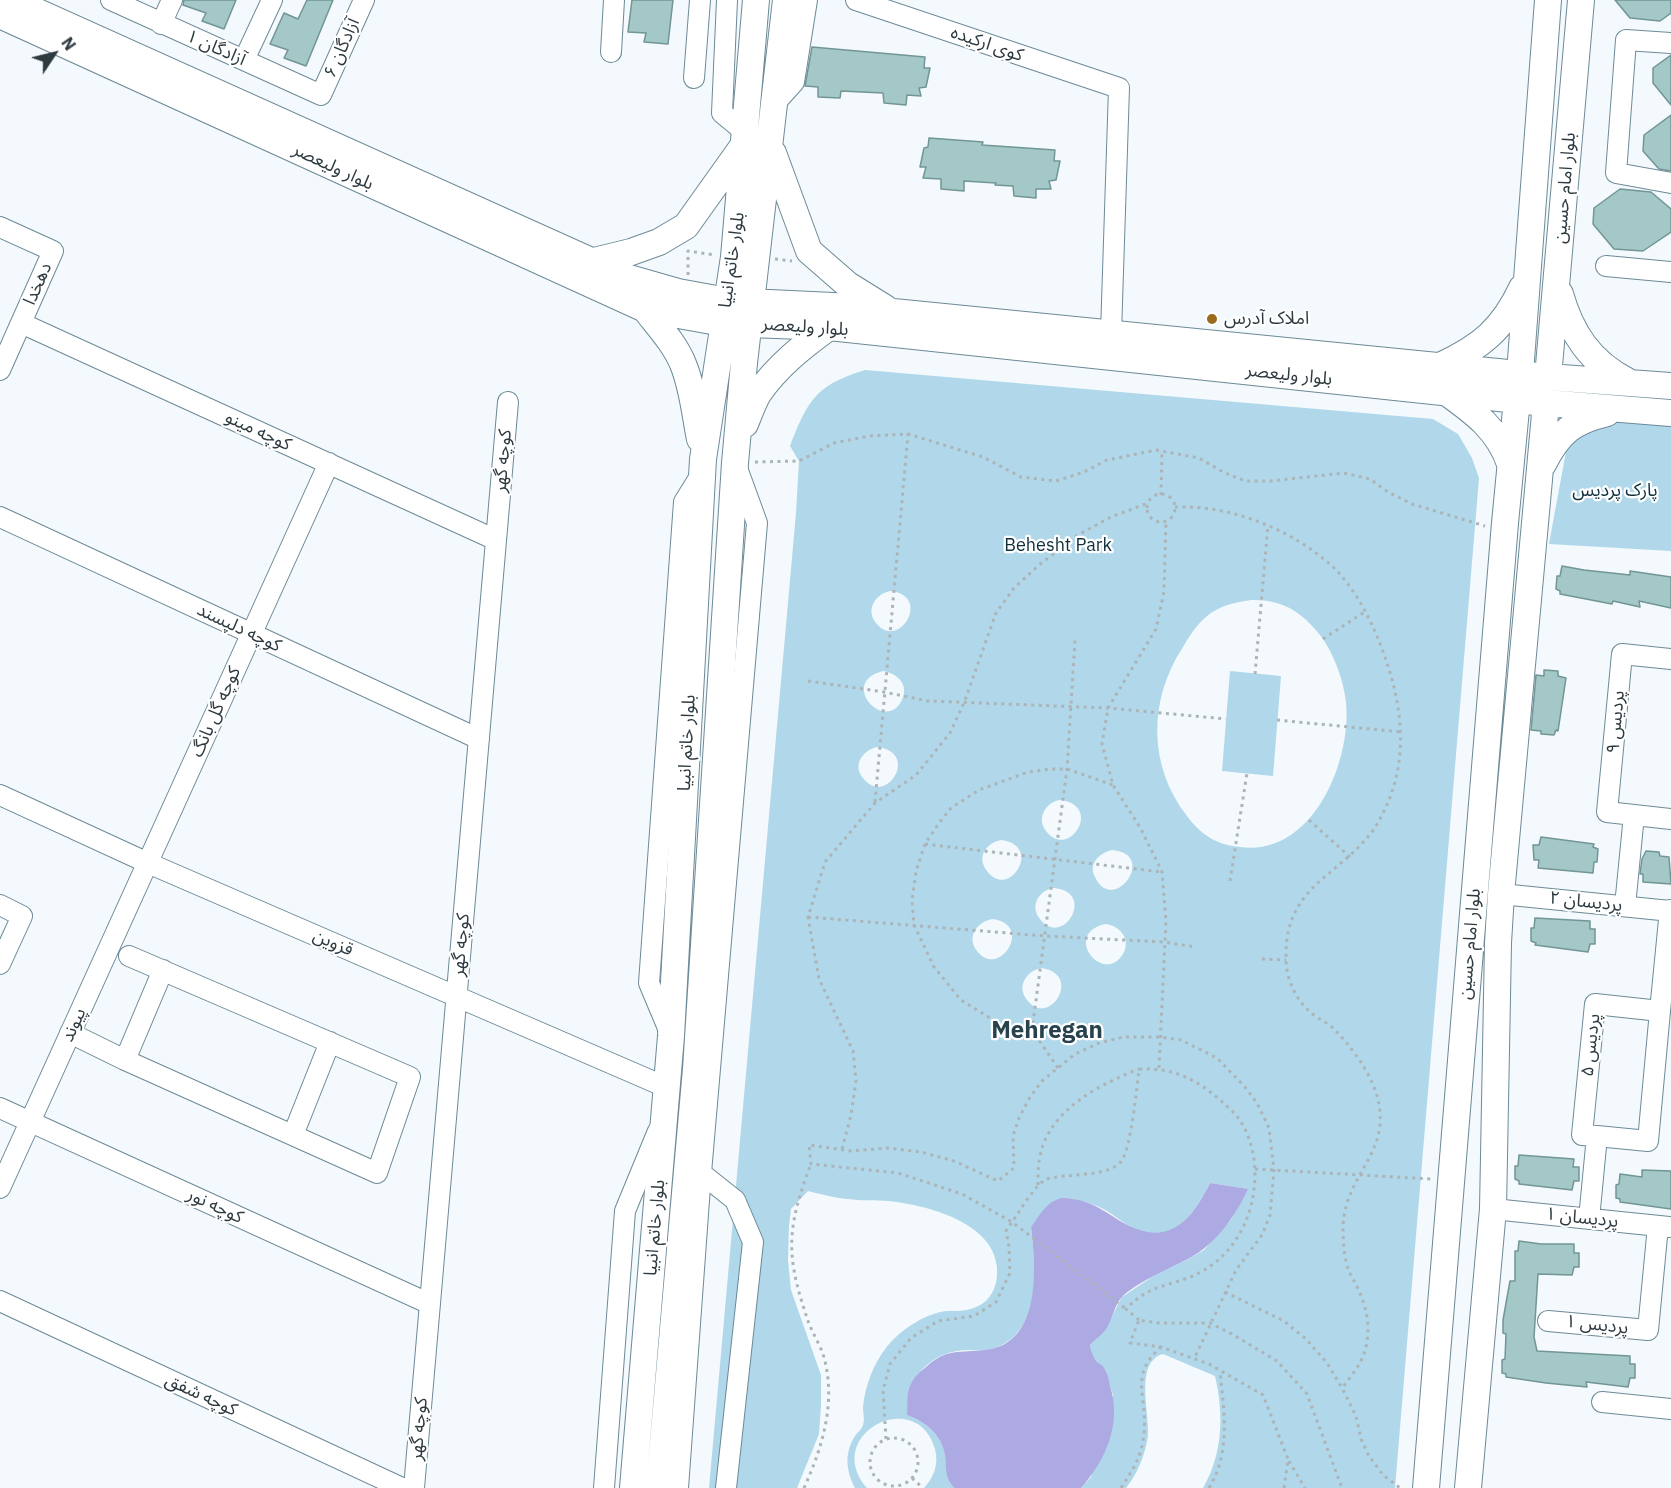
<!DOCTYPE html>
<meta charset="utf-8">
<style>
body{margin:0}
#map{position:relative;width:1671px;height:1488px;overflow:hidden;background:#f3f9fc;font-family:"IBM Plex Sans",sans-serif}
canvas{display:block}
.north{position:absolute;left:24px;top:24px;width:60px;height:60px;-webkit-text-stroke:4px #fff;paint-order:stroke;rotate:55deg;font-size:16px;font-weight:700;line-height:24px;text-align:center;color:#2d3a40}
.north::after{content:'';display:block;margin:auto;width:21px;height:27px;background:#2d3a40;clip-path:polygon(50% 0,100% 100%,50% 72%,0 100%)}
</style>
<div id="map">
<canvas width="1671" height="1488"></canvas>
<div class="north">N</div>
</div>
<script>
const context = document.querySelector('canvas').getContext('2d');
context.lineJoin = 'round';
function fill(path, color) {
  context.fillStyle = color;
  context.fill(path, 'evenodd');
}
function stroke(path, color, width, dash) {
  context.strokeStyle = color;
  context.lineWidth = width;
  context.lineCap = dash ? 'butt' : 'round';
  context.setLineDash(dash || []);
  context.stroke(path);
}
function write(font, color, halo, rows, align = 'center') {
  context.font = font + ' "IBM Plex Sans","Noto Sans Arabic",sans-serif';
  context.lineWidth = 4.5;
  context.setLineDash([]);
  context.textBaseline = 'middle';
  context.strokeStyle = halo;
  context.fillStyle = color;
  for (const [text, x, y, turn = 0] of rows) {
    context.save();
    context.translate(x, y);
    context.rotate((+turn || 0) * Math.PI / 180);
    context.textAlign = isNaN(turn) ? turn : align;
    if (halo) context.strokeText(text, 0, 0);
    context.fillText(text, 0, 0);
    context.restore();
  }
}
fill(new Path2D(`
 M865,370L1433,419L1458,434L1472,458L1479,478L1395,1488H1203C1223,1454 1224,1414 1215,1376L1163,1354C1134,1362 1150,1413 1148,1436C1145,1455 1138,1473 1126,1488H1081L1091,1477L1113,1395L1104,1368L1097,1362L1092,1354L1090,1345L1096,1337L1103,1333L1122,1297L1161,1271L1185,1261L1204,1250L1232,1218L1247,1189L1210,1183C1195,1213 1172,1248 1133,1228C1121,1222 1110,1211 1097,1206C1087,1202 1077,1200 1066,1198L1031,1227C1036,1269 1043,1337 988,1350C982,1351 976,1350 970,1350C950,1350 934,1356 921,1371C914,1379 910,1404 907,1415C926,1422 942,1435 945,1456C948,1470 944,1476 954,1488H924C934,1477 939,1464 935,1449C917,1385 821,1434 867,1488H855C846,1471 844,1453 855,1436C857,1433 862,1429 863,1425C865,1420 863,1413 863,1407C865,1387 873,1364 886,1348C899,1331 925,1313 947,1311C960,1311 971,1311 982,1304C994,1296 998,1281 997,1268C994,1222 926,1205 889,1201C875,1200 861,1201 848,1199C834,1198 821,1194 808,1191L791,1209L789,1226L788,1260L791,1290L821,1375V1405L819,1434L797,1488H709L796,513L799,461L790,446C808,400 816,385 865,370ZM890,591C933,595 899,652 876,623C865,609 876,594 890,591ZM1251,600C1281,599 1301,611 1320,635C1334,654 1343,678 1346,702C1352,762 1312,857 1240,847C1217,845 1201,835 1187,816C1148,766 1148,700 1183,647C1191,633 1201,618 1216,610C1226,604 1239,602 1251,600ZM883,671C896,673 908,683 903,697C889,737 836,683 883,671ZM877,747C921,752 886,808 863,778C852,765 863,750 877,747ZM1060,800C1104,805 1069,861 1046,831C1036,818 1046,802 1060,800ZM1001,840C1044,845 1009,901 987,871C976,857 986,843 1001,840ZM1112,850C1159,854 1113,916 1095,877C1088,864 1099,853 1112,850ZM1054,888C1097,892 1063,949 1040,919C1029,906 1039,890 1054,888ZM992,919C1035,924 999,980 977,951C966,937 977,922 992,919ZM1105,924C1119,925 1132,939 1123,954C1103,986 1062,934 1105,924ZM1041,968C1084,974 1049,1029 1027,1000C1016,986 1027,971 1041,968Z
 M1602,422L1671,425V551L1549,544L1567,446Z
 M1230,671L1281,676L1273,776L1222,771Z`), '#b0d8ea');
fill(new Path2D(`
 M1210,1183L1248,1189C1234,1219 1213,1248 1182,1262C1167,1269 1133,1285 1122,1297C1113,1306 1112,1324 1103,1333C1098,1338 1094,1340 1090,1345C1091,1351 1093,1357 1097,1362C1099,1364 1103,1365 1104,1368C1107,1372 1109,1380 1110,1386C1122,1423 1106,1460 1081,1488H954C944,1476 947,1470 945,1456C942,1435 926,1422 907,1415C908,1406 906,1392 911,1384C914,1377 920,1372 926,1367C946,1348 960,1353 985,1350C1042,1344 1036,1267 1031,1227C1038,1218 1045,1204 1056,1200C1063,1196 1071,1199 1079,1200C1095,1204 1106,1212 1120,1221C1166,1248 1189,1225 1210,1183Z`), '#ada9e2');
const building = new Path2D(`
 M184,0H236L224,29L202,21L206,13L183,5Z
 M307,0H333L306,66L284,58L288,50L270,44L284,13L298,19Z
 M632,0H673L668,44L644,42L646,33L628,32Z
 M1615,0H1671V13L1660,21L1630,18Z
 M812,47L925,57L924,68H930L926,87L919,88L921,96L907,95L906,105L884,103L883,93L841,91L840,98L818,97V87L805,86Z
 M1671,55V105L1653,83V68Z
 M1671,115V171L1659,169L1643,151L1644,135Z
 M929,138L983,142L982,145L1055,150L1054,161H1060L1056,180L1049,181L1051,189H1036V198L1014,196L1013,186L995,185L996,183L964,181V191L941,189V179L923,178L926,167H920L924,148L928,147Z
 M1620,189L1651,192L1671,209V232L1643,251L1614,249L1593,224L1594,208Z
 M1562,566L1584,570L1630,575V571L1671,577V608L1639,601L1640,607L1613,601L1612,604L1560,594V591L1556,589L1557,576H1560Z
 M1544,670L1558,671V676L1566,678L1558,731L1556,730L1554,735L1541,734V731L1531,730L1536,675L1544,676Z
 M1541,837L1594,844L1593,847L1598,849L1597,862H1594L1593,873L1538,868L1539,860H1534L1533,845H1539Z
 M1646,851L1659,852L1660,856L1669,857L1671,884L1643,882V874H1640L1642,859Z
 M1535,918L1590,921V929H1595V944H1590L1588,952L1535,945L1536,943L1531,941V928H1534Z
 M1519,1155L1574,1159L1573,1167H1579V1181H1574L1572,1190L1519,1184V1181L1515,1179V1166H1518Z
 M1642,1170L1671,1171V1209L1620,1202V1199L1616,1198V1185L1619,1184L1620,1174L1642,1177Z
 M1519,1241L1541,1244H1574V1253H1579V1267H1574L1572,1275L1538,1274L1534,1337L1537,1351L1630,1356V1364H1635V1378H1630L1628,1387L1586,1382L1587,1387L1546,1383L1506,1377V1374L1502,1373V1360L1505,1359L1506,1334L1503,1333V1320L1510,1281H1515V1251H1518Z`);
fill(building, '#a4c8c8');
stroke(building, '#729595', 1.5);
const minor = new Path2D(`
 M111,0L321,95L364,0
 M727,0L722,113L745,132
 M856,0L1119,88L1111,333
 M161,24L172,0
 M1671,43L1626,40L1616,173L1671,183
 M611,52L614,0
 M244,60L272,0
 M694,78L700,0
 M775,103L794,82L807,0
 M0,227L53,251L0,370
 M1606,266L1671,272
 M21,323L496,540
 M0,517L479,739
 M1671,659L1622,654L1607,812L1671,819
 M0,795L148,863L668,1088
 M1501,894L1671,911
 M0,905L22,916L0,964
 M1625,906L1634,815
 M1660,1011L1670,910
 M70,1033L125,1060L377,1173L410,1077L129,956
 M670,1033L649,983L684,502L702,473
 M125,1060L163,970
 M0,1108L430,1304
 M293,1135L330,1042
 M701,1173L735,1200L753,1242L726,1488
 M0,1188L329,463
 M1493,1209L1669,1227
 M1589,1219L1597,1136L1648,1141L1660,1011L1595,1004L1582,1135L1597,1136
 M0,1301L402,1488
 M1548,1321L1648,1330L1658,1226
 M1602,1402L1671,1409
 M414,1488L508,402
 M604,1488L625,1211L658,1131
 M678,1488L701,1173L757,523L737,468`);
const major = new Path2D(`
 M11,0L629,278L678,292L727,301L833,306L1548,377L1671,386
 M0,15L645,309L723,323L829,327L1546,403L1671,413
 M773,153L809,251L848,285L885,308
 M594,261L631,252L659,242L686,226L743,146
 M1560,294C1571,333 1590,362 1627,381
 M645,309C659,327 675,344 683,364C693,388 695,415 700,439
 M1440,366C1481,347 1503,329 1522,288
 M1520,373L1548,0
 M1548,377L1581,0
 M1446,392C1474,412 1499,430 1510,464
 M745,424C749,414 753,403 758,394C777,366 803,346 829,327
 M1543,464C1559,432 1573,421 1607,413
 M633,1488L671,1036L703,459L734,257L756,0
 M659,1488L696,1069L735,463L744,363L786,0
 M1426,1488L1505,523L1517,399
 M1468,1488L1493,1209L1498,943L1501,894L1546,403`);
stroke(minor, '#6c8a97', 22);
stroke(major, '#6c8a97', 28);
stroke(new Path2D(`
 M775,259L792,261
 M688,275V251L715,255
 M755,462L799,461L834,443L869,436L908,434L983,457L1021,477L1056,481L1084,472L1107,460L1156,450L1199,458L1223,472L1245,481H1270L1344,473L1370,479L1388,492L1412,504L1485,526
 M1147 508a14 14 0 1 1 28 0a14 14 0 1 1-28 0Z
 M1161,495L1162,451
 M1175,507C1231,505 1291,529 1332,566C1353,586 1368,614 1379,641C1402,699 1412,759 1381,817C1351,875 1284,879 1286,958C1286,979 1295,998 1310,1012C1317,1018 1326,1022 1333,1028C1349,1044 1365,1065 1374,1087C1398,1151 1345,1170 1343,1227C1343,1241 1344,1259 1349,1271C1352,1278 1356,1284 1359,1291C1369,1313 1372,1338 1361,1361C1356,1370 1349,1379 1342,1388
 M1323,639L1366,611
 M1255,674L1268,525
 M808,681L884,692L928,701L1108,708L1226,719
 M1277,720L1401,732
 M875,802L908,434
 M1309,820L1350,857
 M925,844L1162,872
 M1230,881L1247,773
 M808,917L1045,936L1164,942L1195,947
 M1262,959L1286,960
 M1032,1030L1003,1026L961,1000L934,967L914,925L912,901L916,871L925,844L939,823L951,808L979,790L1028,772L1051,769H1067L1113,785
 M1058,1068L1032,1030L1067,769L1075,640
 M1159,1068L1166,921L1162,872L1141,829L1113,785L1102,744L1108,708L1156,629L1164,592L1166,521
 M842,1149L851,1115L856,1081L853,1051L819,979L808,917L825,862L875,803L916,775L950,733L964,703L996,613L1014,588L1039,565L1078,535L1111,517L1148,503
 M1255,1169L1431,1179
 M1038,1185C1038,1175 1038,1166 1040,1156C1049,1110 1100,1084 1139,1069
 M1225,1292L1284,1321L1306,1339L1327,1363L1342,1388L1356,1416L1361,1439L1369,1456L1383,1475L1400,1488
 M1139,1320L1126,1309C1150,1283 1171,1287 1199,1273C1236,1254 1255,1214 1255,1174C1255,1153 1248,1126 1232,1111C1204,1084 1179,1067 1139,1069C1137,1087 1131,1147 1122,1160C1111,1178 1065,1173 1047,1179C1035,1184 1020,1211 1012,1222L962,1194L898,1173L811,1164L809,1145L851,1151L888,1148L921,1152L954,1161L998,1181L1014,1168L1013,1136L1019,1118L1030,1097L1042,1081L1075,1054L1099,1043L1123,1037H1160L1181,1040L1217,1058L1245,1087L1257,1103L1269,1128L1274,1170L1270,1215L1262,1235L1236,1270L1194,1359
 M870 1462a24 24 0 1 1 48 0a24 24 0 1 1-48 0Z
 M886,1439L883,1390L890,1364L911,1338L938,1321L974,1316L996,1302L1010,1273L1009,1246L1006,1231L1012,1222L1126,1309
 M1289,1461L1305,1488
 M912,1478L923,1488
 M804,1488C823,1446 837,1400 823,1354C819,1343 812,1332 808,1321C801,1300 793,1275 792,1253C790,1222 800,1193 811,1164
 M1121,1488C1133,1469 1142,1457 1144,1433C1148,1396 1128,1376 1161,1347
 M1209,1488C1231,1452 1224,1411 1220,1371
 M1284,1488L1288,1459L1263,1395L1209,1364L1161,1347L1130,1343L1139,1320L1158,1323H1210L1232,1334L1277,1361L1307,1394L1342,1488`), '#acb4b8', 3, [3, 4.5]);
stroke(minor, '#fff', 20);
stroke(major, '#fff', 26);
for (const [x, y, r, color] of [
 [1212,319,6,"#9a6b1c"]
]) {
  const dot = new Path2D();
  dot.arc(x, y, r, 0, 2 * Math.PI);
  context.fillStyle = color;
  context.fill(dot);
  stroke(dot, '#fff', 2);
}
write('18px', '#2d3a40', '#fff', [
 ["کوی ارکیده",987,44,19],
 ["آزادگان ۱",216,48,24],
 ["آزادگان ۶",342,48,-66],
 ["بلوار ولیعصر",333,167,25],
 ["بلوار امام حسین",1565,188,-85],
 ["بلوار خاتم انبیا",732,260,-82],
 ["دهخدا",38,284,-66],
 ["بلوار ولیعصر",805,327,4],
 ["بلوار ولیعصر",1289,375,6],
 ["کوچه مینو",258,431,25],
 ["کوچه گهر",503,461,-85],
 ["کوچه دلپسند",239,628,25],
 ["کوچه گل بانگ",216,712,-66],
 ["پردیس ۹",1616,722,-85],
 ["بلوار خاتم انبیا",687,743,-87],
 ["پردیسان ۲",1586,902,6],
 ["قزوین",333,943,23],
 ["بلوار امام حسین",1470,944,-85],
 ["کوچه گهر",461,945,-85],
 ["پیوند",74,1025,-66],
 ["پردیس ۵",1591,1045,-84],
 ["کوچه نور",215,1206,25],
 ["پردیسان ۱",1582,1218,6],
 ["بلوار خاتم انبیا",655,1228,-85],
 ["پردیس ۱",1597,1325,6],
 ["کوچه شفق",201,1395,25],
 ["کوچه گهر",419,1429,-85]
]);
write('18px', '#2d3a40', '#fff', [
 ["املاک آدرس",1224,319]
], 'left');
write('18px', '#0d2e3b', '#fff', [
 ["پارک پردیس",1615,491],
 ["Behesht Park",1058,546]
]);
write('bold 24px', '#27424d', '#fff', [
 ["Mehregan",1047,1031]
]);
</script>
